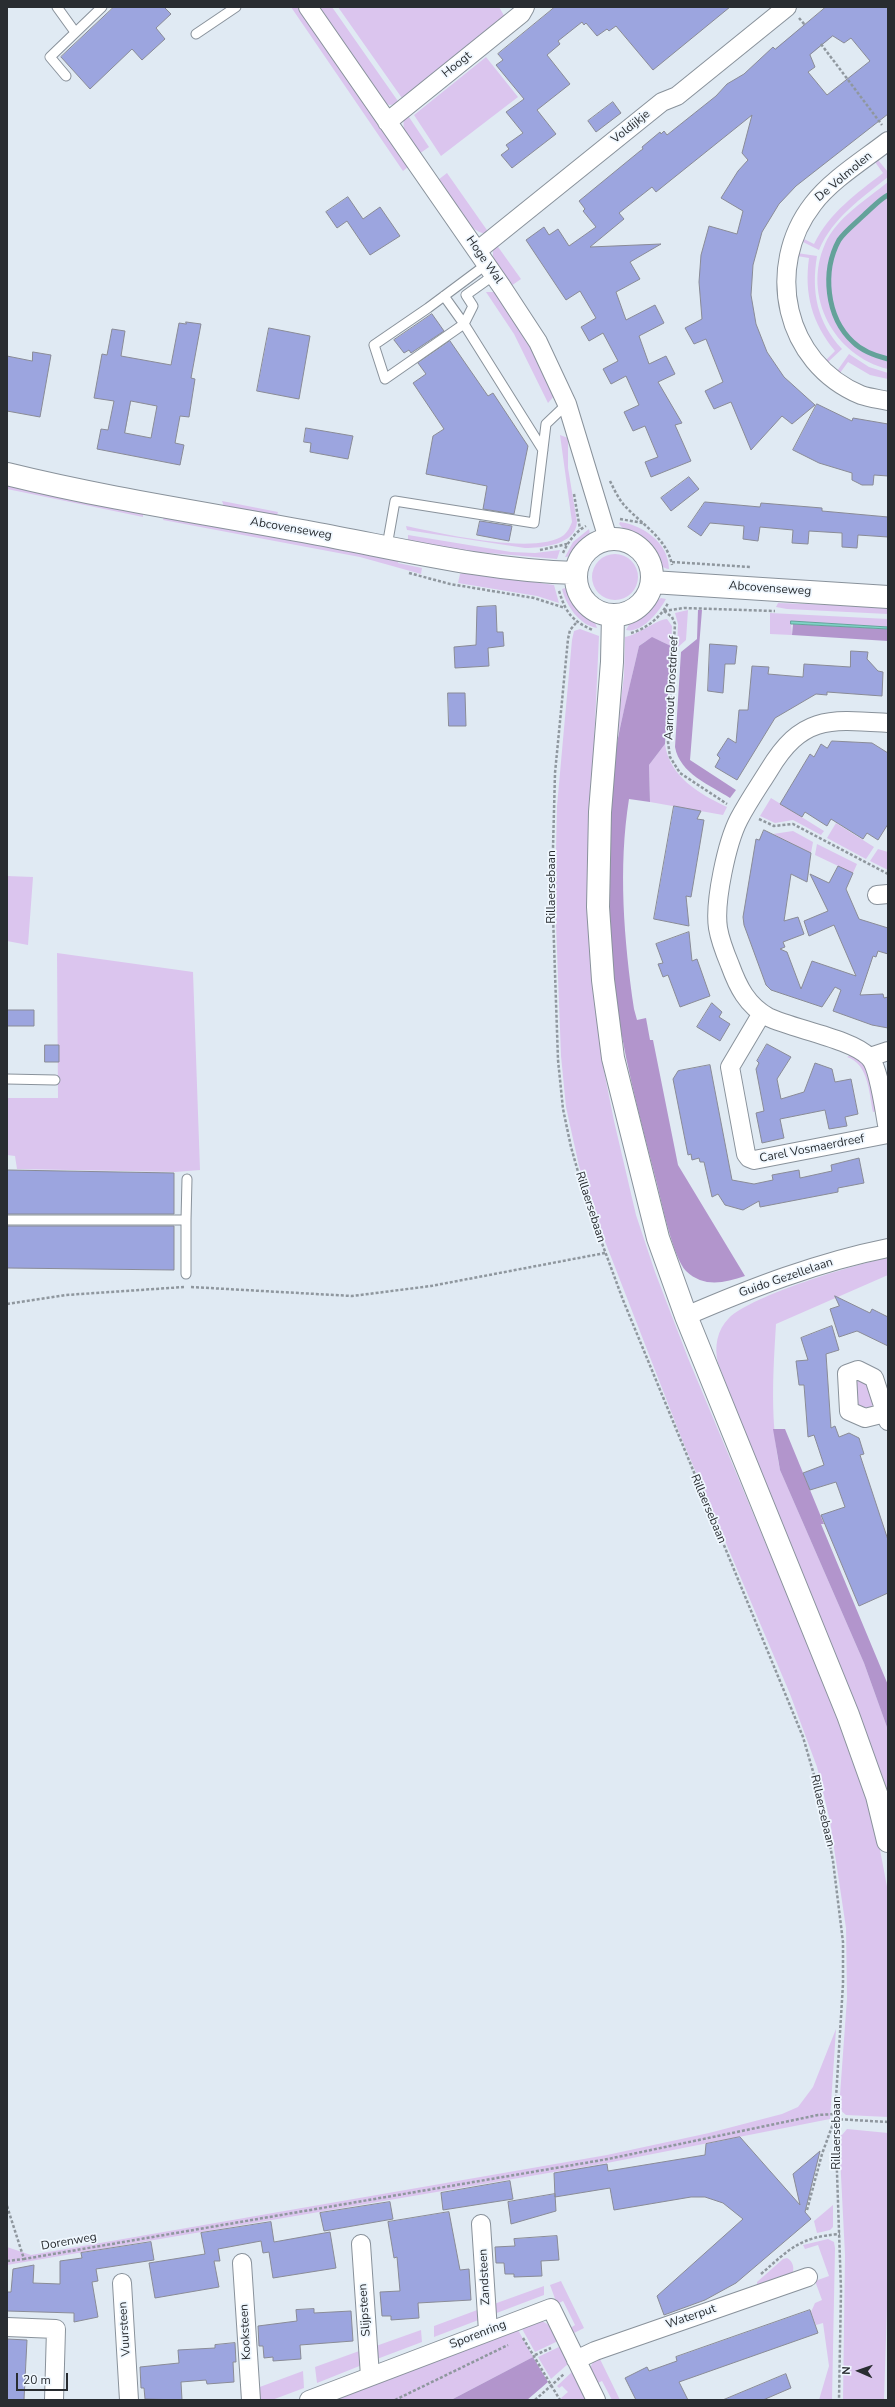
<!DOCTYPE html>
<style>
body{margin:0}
#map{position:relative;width:895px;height:2407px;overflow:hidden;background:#e0eaf3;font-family:"Nunito Sans",sans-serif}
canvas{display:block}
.frame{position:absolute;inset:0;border:8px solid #292d31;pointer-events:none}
.north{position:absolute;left:839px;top:2351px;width:40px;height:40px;-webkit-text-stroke:3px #eff7fe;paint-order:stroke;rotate:272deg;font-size:11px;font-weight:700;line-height:16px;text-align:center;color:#292d31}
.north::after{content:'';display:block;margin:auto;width:14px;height:18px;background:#292d31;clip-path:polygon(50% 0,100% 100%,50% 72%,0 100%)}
.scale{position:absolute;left:16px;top:2373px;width:52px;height:18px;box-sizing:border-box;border:2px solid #292d31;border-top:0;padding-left:5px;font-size:12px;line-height:14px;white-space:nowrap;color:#292d31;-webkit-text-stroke:3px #eff7fe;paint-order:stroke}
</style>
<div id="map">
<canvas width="895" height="2407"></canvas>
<div class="frame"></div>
<div class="north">N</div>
<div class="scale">20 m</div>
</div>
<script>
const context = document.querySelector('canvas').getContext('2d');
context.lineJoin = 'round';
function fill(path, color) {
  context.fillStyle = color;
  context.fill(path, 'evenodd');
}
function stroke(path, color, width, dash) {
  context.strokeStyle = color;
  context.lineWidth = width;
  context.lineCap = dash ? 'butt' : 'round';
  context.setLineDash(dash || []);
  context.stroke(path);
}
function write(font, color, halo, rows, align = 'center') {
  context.font = font + ' "Nunito Sans",sans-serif';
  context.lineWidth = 3.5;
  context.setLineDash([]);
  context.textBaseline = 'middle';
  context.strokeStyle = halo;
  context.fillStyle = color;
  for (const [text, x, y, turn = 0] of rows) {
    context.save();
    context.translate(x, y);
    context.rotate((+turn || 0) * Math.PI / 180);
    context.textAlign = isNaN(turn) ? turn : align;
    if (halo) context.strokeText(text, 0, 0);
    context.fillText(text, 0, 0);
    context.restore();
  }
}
fill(new Path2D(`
 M291,7H299L409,166L403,171Z
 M321,7H332L400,104L389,105L385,103L322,12Z
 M338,7H499L506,19L404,101Z
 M486,57L518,97L441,156L414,115Z
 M407,114L429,147L419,154C411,142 397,128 407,114Z
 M878,160L888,172V177C861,199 833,217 819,250L801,241L802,238L814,244C830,212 856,194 883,173L875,162Z
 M447,173L489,233C470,238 448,195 438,180Z
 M888,182V369C834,356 802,296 825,244C837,217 866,200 888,182Z
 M496,244L521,279L511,286C503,273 486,259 496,244Z
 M797,253L817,256C811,292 817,322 842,349L828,362L826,360L835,351C812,323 804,294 809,258L797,256Z
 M486,292H497L526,335L555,395L548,403L514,334Z
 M849,354L869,367L888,373V379L870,375L848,362L840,373L837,371Z
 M560,435L568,438V468L577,522C576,545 541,548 525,548L407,530L406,526C440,533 536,556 564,535C568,531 570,527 572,522Z
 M7,483L143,510V517L7,489Z
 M222,501L278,512L276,518L225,509Z
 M165,514L399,558L398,563L422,568L421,574L360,557L163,520Z
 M620,522C643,525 669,543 669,569C658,568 654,555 648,548C639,539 627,534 619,524Z
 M589,529C593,542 577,556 565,557L573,542Z
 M408,535L511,552L535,553L560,550L557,559L477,552L408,542Z
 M592 577a23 23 0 1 1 46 0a23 23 0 1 1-46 0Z
 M466,572L554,585L559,603L537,596L458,583L460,574Z
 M565,588L592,614L597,628C579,625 566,605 562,589Z
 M661,598L666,599C659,612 641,634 626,630L634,616Z
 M778,603L888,607V614L787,609L776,607Z
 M688,610L686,640L677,648L678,624L675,613Z
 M770,613L888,619V627L791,621L792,635L770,634Z
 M667,619L672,626L671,646C657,639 652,635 639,646L614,753L624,676L625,637C637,635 660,618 667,619Z
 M580,629L599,636L590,831L594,993L602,1061L614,1121L636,1215L655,1272L688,1358L837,1714L866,1794L877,1834L888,1892V2117L846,2115L839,2109L847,1998L846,1928L830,1821L817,1767L790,1694L681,1437L599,1226L579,1166L566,1107L561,1056L555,897L557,806L572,640L574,631Z
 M665,744C669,776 699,794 727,807L723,815L650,802L649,765Z
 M771,798L824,831L821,835L793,820L775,823L760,816Z
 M836,823L874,847L866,859L827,838Z
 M793,831L813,842L811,853L773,834Z
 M817,844L857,864L853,873L815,855Z
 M878,849L888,852V870L870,861Z
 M7,876L33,877L28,945L7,941Z
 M57,953L193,972L200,1170L175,1172L17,1169L15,1156L7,1155V1098H58Z
 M853,1054L868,1069L878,1111L873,1112C869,1094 869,1064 847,1057Z
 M888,1258V1275L776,1324C773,1373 770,1421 780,1470L864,1663L888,1730V1800L718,1363C714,1347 717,1330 729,1318C753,1295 855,1264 888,1258Z
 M858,1380L866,1383L874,1404L868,1410L857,1407L856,1381Z
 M836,2029L830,2119L607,2163L7,2265V2247L31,2255L607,2155L709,2133L782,2114L798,2107L813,2087Z
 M847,2129L888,2133V2276L884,2400H843L845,2255L839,2136L842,2135Z
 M833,2205V2227L830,2230L817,2233L814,2221Z
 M828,2239L834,2242L835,2248L832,2400H819L829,2366L823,2323L816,2325L811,2312L815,2303L822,2300L815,2281L829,2276L818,2245L805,2249L803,2245Z
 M787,2258C793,2261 795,2269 792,2274L757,2286V2282L783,2259Z
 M561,2281L584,2328L572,2334L569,2329L575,2325L563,2301L557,2304L550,2285Z
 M544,2286V2295L494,2314V2304Z
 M480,2309L481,2319L434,2337V2326Z
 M542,2321L549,2325L558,2341L535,2352L521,2327Z
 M517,2328L533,2357L451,2400H331Z
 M421,2330L422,2342L377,2359L376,2346Z
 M561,2346L569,2363L551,2379L538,2357Z
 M362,2350V2365L317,2383L315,2367Z
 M599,2357L620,2400H612L602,2381L596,2384L590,2368L594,2360Z
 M303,2371L304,2388L272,2400H258L257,2388Z
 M573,2371L588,2400H562L561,2398L568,2392L562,2386L559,2388L557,2386Z`), '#dbc5ee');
fill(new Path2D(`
 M698,610H702L690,760L736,790L730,798C710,785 680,774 675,747L681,652L697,639Z
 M793,624L888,629V641L792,635Z
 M652,637L671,646L665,744L649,765L650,802L629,799C618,868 624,940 634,1009L637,1020L646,1018L650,1040H653L678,1165L745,1276C724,1283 704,1288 686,1271C673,1257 662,1204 657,1184C640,1117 621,1050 614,981C608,923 607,863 609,805C612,751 627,699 639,646Z
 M785,1429L824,1524H821L888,1685V1730L864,1663L780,1470L773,1429Z
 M533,2357L548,2382L527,2400H451Z`), '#b295cc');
const water = new Path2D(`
 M791,621L888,627V629L793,624H791Z`);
fill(water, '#7ed4c7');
stroke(water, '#64a29a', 1);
stroke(new Path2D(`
 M888,195C880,199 872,208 865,214C857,222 845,231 839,240C822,271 826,317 853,342C862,351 876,356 888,359`), '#64a29a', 5);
const building = new Path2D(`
 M114,7H164L171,14L156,28L165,39L142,60L132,49L90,89L61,57Z
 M555,7H730L653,70L616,26L609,31L607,29L597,36L586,23L584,25L582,22L558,41L560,44L547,55L570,84L537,110L556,134L512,168L501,155L509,149L506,145L523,133L506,112L524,99L496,65L503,60L498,54Z
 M826,7H888V114L796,186L779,204L762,232L753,265L751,295L756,324L767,352L784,377L815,405L792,424L782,416L751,450L731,402L714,409L705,391L723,382L706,339L694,344L685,328L702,319L699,282L701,255L709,226L737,234L743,211L721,198L738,171L748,160L742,153L752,115L656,192L652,187L619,213L624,219L590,247L661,244L630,262L640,279L616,292L626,320L655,305L664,323L639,336L649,364L666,356L675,374L658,382L682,423L675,425L691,461L651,477L645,462L658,457L645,426L633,431L624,412L639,405L626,376L611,384L603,369L618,361L603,333L589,341L581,327L596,318L580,291L566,300L526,240L544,227L549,235L558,229L569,246L596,227L583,211L585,209L579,201L640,151L643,149L642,147L660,132L661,134L664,131L667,135L716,96L727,84L744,74L773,47L775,49ZM833,36L844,43L851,38L870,61L827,95L808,72L815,67L810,55Z
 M613,102L621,113L596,132L588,121Z
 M348,197L363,219L380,207L400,236L370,255L347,221L337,228L326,212Z
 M432,314L444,331L411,353L409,350L404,353L394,340Z
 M186,322L201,324L191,378L195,379L189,417L180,416L175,443L184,445L180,465L97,449L101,429L108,430L114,401L94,398L102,354L107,355L112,329L125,331L121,356L171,365L179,323L186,324ZM131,401L157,406L151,438L125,433Z
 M269,328L310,336L299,399L257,391Z
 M450,341L488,396L493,393L528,446L514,514L483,509L487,486L426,474L433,436L444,429L413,383L426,374L418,363Z
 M33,352L51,355L40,417L7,411V356L32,361Z
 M817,404L852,421L853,418L888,424V476L874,475L873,485H862L852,480V473L819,463L793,450Z
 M306,428L353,436L348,459L310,452L311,443L304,442Z
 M689,477L699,489L671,511L661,498Z
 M705,502L760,507L761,503L822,508V511L888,517V537L858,535L857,548L842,547V533L809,531L808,544L792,543L793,530L760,527L758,541L743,539L744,526L710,523L701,536L688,527Z
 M480,521L512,526L509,541L477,535Z
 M496,606L497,632H503L504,646L488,648L489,666L455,668L454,647L476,645L477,607Z
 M710,644L737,646L735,664H725L723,693L708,691Z
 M851,651L868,652L867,659L878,671L883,672L882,696L827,692V695L816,694L775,718L737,780L715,767L720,758L717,755L728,738L736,743L739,710H748L752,666L769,667L768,674L803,677L804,664L850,667Z
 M448,693H465L466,726H449Z
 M832,741L872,743L888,753V824L878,840L867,833L863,839L831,819L827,826L805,812L802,817L780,804L810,754L814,757L821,744L827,748Z
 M674,806L701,811L697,819L704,820L691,897L686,896L689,926L654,919Z
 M764,830L811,853L807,882L791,874L784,921L798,917L804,934L783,942L785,947L780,949L787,952L801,989L812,961L856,976L834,925L809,936L804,921L828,911L810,874L829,883L838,866L853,873L846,889L859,919L888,928V954L878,951L876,957L873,956L860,995L883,994L884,998L888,997V1028L872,1025L833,1011L841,990L835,987L822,1007L771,990L766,985L744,925L743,917L756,839L759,840Z
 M689,932L692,961L697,959L710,996L680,1007L668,975L663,977L658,964L663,963L656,944Z
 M712,1003L722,1012L719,1017L730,1024L720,1041L697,1027Z
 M7,1010H34V1026H7Z
 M767,1044L791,1057L777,1079L781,1099L804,1092L815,1063L832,1069L835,1082L851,1079L858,1114L845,1117L847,1126L829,1129L825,1110L780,1119L784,1138L762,1143L756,1113L764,1111L756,1069L759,1063L757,1061Z
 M45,1045H59V1062H45Z
 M710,1065L732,1180L754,1184L773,1180L772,1175L799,1170L800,1178L832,1171L831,1165L859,1158L864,1183L838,1188V1192L760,1207L759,1201L743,1210L725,1205L718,1194L712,1197L704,1162H700L699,1158L692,1160L691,1154L688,1155L673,1079L678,1071Z
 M7,1170L174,1173V1214H7Z
 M7,1226H174V1270L7,1268Z
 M835,1296L870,1313L872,1309L888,1317V1346L857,1331L839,1337L830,1309L839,1306Z
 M832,1326L839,1350L826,1354L831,1428L835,1426L839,1437L849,1433L859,1438L864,1454L860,1455L888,1540V1593L859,1606L821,1515L845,1507L836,1482L810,1490L803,1473L824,1465L814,1435L808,1437L804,1385H799L796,1361L808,1360L801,1338Z
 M740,2137L800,2205L793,2174L820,2151L805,2212L811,2219L736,2283L705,2300L664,2315L657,2296L743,2219L723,2203L705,2197H691L614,2210L610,2188L555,2197L554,2173L607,2164L608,2171L705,2155L706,2144Z
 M510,2181L513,2199L443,2210L441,2193Z
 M555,2194L556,2211L511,2224L508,2202Z
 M390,2202L393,2219L324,2231L320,2213Z
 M449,2212L460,2270L469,2269L471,2300L418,2303L419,2318L391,2320V2316H382L380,2292L400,2291L397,2257L394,2258L388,2222Z
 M271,2222L274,2242L330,2232L336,2268L273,2278L269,2252L263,2253L261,2241L218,2249L220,2261H214L219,2287L155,2298L149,2263L205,2254L201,2233Z
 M557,2236L559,2260L541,2261L542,2276L514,2277V2274H505L504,2263H496L495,2247L515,2246L514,2239Z
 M151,2242L154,2260L96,2269L98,2281L92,2282L98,2317L74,2322V2313L7,2311V2292H11L13,2269L34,2265L33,2283L60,2284V2261L82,2258L81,2253Z
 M314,2309V2313L351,2311L353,2341L300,2345L301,2359L273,2361V2357L264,2358L263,2346H259L258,2326L297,2321L296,2310Z
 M810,2310L818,2333L679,2382L688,2400H636L625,2378L647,2367L649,2371L677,2361L676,2357Z
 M7,2339L27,2340L24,2400H7Z
 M235,2343L236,2362H233L234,2382L207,2384L206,2380L181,2382L182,2400L145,2399L144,2388H141L140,2367L179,2363L178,2350L215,2348V2345Z
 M786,2374L791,2388L763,2400H723Z`);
fill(building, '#9ca5df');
stroke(building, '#898b96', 1);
const service = new Path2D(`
 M57,7L75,32
 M196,34L236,7
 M66,76L50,57L102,7
 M487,264L428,308L374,345L385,379L464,324L543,450
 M444,296L464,324L473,306L466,295L494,275
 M387,546L395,501L534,523L546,424L567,404
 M7,1079L55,1080
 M7,1220H186V1274
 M186,1220L187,1179`);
const minor = new Path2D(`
 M308,7L502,287L538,342L567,404L608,539
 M387,122L521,14L525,7
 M888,141C865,159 831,180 813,204C764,267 784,363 861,395C870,398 879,399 888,401
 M477,251L662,102L677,96L787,7
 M888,723C830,719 802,715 769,770C759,786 748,802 739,819C727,842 714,902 718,928C720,940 725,953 730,965C738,987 747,1005 768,1017C793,1029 852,1039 869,1057C879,1066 885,1115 888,1130
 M877,895L888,894
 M762,1013L730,1067L746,1154L749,1158L754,1160L888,1134
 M870,1057L888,1051
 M686,1316C751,1288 818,1262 888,1248
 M885,1413L865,1418L849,1411L847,1374L858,1370L874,1378L888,1421
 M481,2224L488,2331
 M361,2244L370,2376
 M242,2263L251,2400
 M122,2283L129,2400
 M7,2327L56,2329L54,2400
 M576,2360L595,2351L808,2277
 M309,2400L551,2308L596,2400`);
const tertiary = new Path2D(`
 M7,474C108,499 211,514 313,533C400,549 488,571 576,573
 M576 577a38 38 0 1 1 76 0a38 38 0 1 1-76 0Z
 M652,582L888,597
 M613,615L612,662L600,812L598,907L603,980L613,1058L658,1238L686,1316L848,1715L877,1796L888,1841`);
stroke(service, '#89929b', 11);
stroke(minor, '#89929b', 20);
stroke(tertiary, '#89929b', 24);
stroke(new Path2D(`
 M799,18L805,25
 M821,44L882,125
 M610,481C614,489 618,498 624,505C641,524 667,538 672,565
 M574,494L580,529
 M620,519L643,523
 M540,550L567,544
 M563,553C568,542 575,532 586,526
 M672,562L750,567
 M409,573L450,584L534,598L565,608
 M559,591C566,613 572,621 593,630
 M664,611L672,617L675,624L668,742L670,757L680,773L727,804
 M664,611L684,608L775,611
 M576,623L570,630L568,639L555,773L552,886L558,1060L563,1109L571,1147L586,1200L623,1300L803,1737L821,1799L833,1861L843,1942V1984L835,2114L841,2290L839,2400
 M631,633C646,629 661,617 668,603
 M759,819L774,826L793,824L888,874
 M191,1287L352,1296L431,1286L605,1253
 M7,1304L66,1295L184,1287
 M835,2119L888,2122
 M7,2206L24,2259L608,2159L818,2115L835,2114
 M807,2210L822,2154L834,2121
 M7,2261L24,2259
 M761,2274C790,2249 799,2237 840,2234
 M523,2338L560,2400
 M535,2355L551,2348
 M395,2400L508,2345
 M535,2400L564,2374`), '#8f979e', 2.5, [3, 2]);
stroke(service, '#fff', 9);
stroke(minor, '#fff', 18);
stroke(tertiary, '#fff', 22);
write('12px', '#292d31', '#eff7fe', [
 ["Hoogt",457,65,-39],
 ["Voldijkje",631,127,-39],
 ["De Volmolen",844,177,-40],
 ["Hoge Wal",484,260,55],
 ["Abcovenseweg",291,529,10],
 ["Abcovenseweg",770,589,4],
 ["Aarnout Drostdreef",672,688,-87],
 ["Rillaersebaan",552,887,-90],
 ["Carel Vosmaerdreef",812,1149,-11],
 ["Rillaersebaan",590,1207,72],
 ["Guido Gezellelaan",786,1278,-19],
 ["Rillaersebaan",708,1509,67],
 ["Rillaersebaan",822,1811,77],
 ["Rillaersebaan",837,2133,-90],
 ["Dorenweg",69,2242,-10],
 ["Zandsteen",485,2277,-93],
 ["Slijpsteen",365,2310,-94],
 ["Waterput",691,2317,-19],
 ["Vuursteen",125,2329,-94],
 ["Kooksteen",246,2332,-93],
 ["Sporenring",478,2335,-21]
]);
</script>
